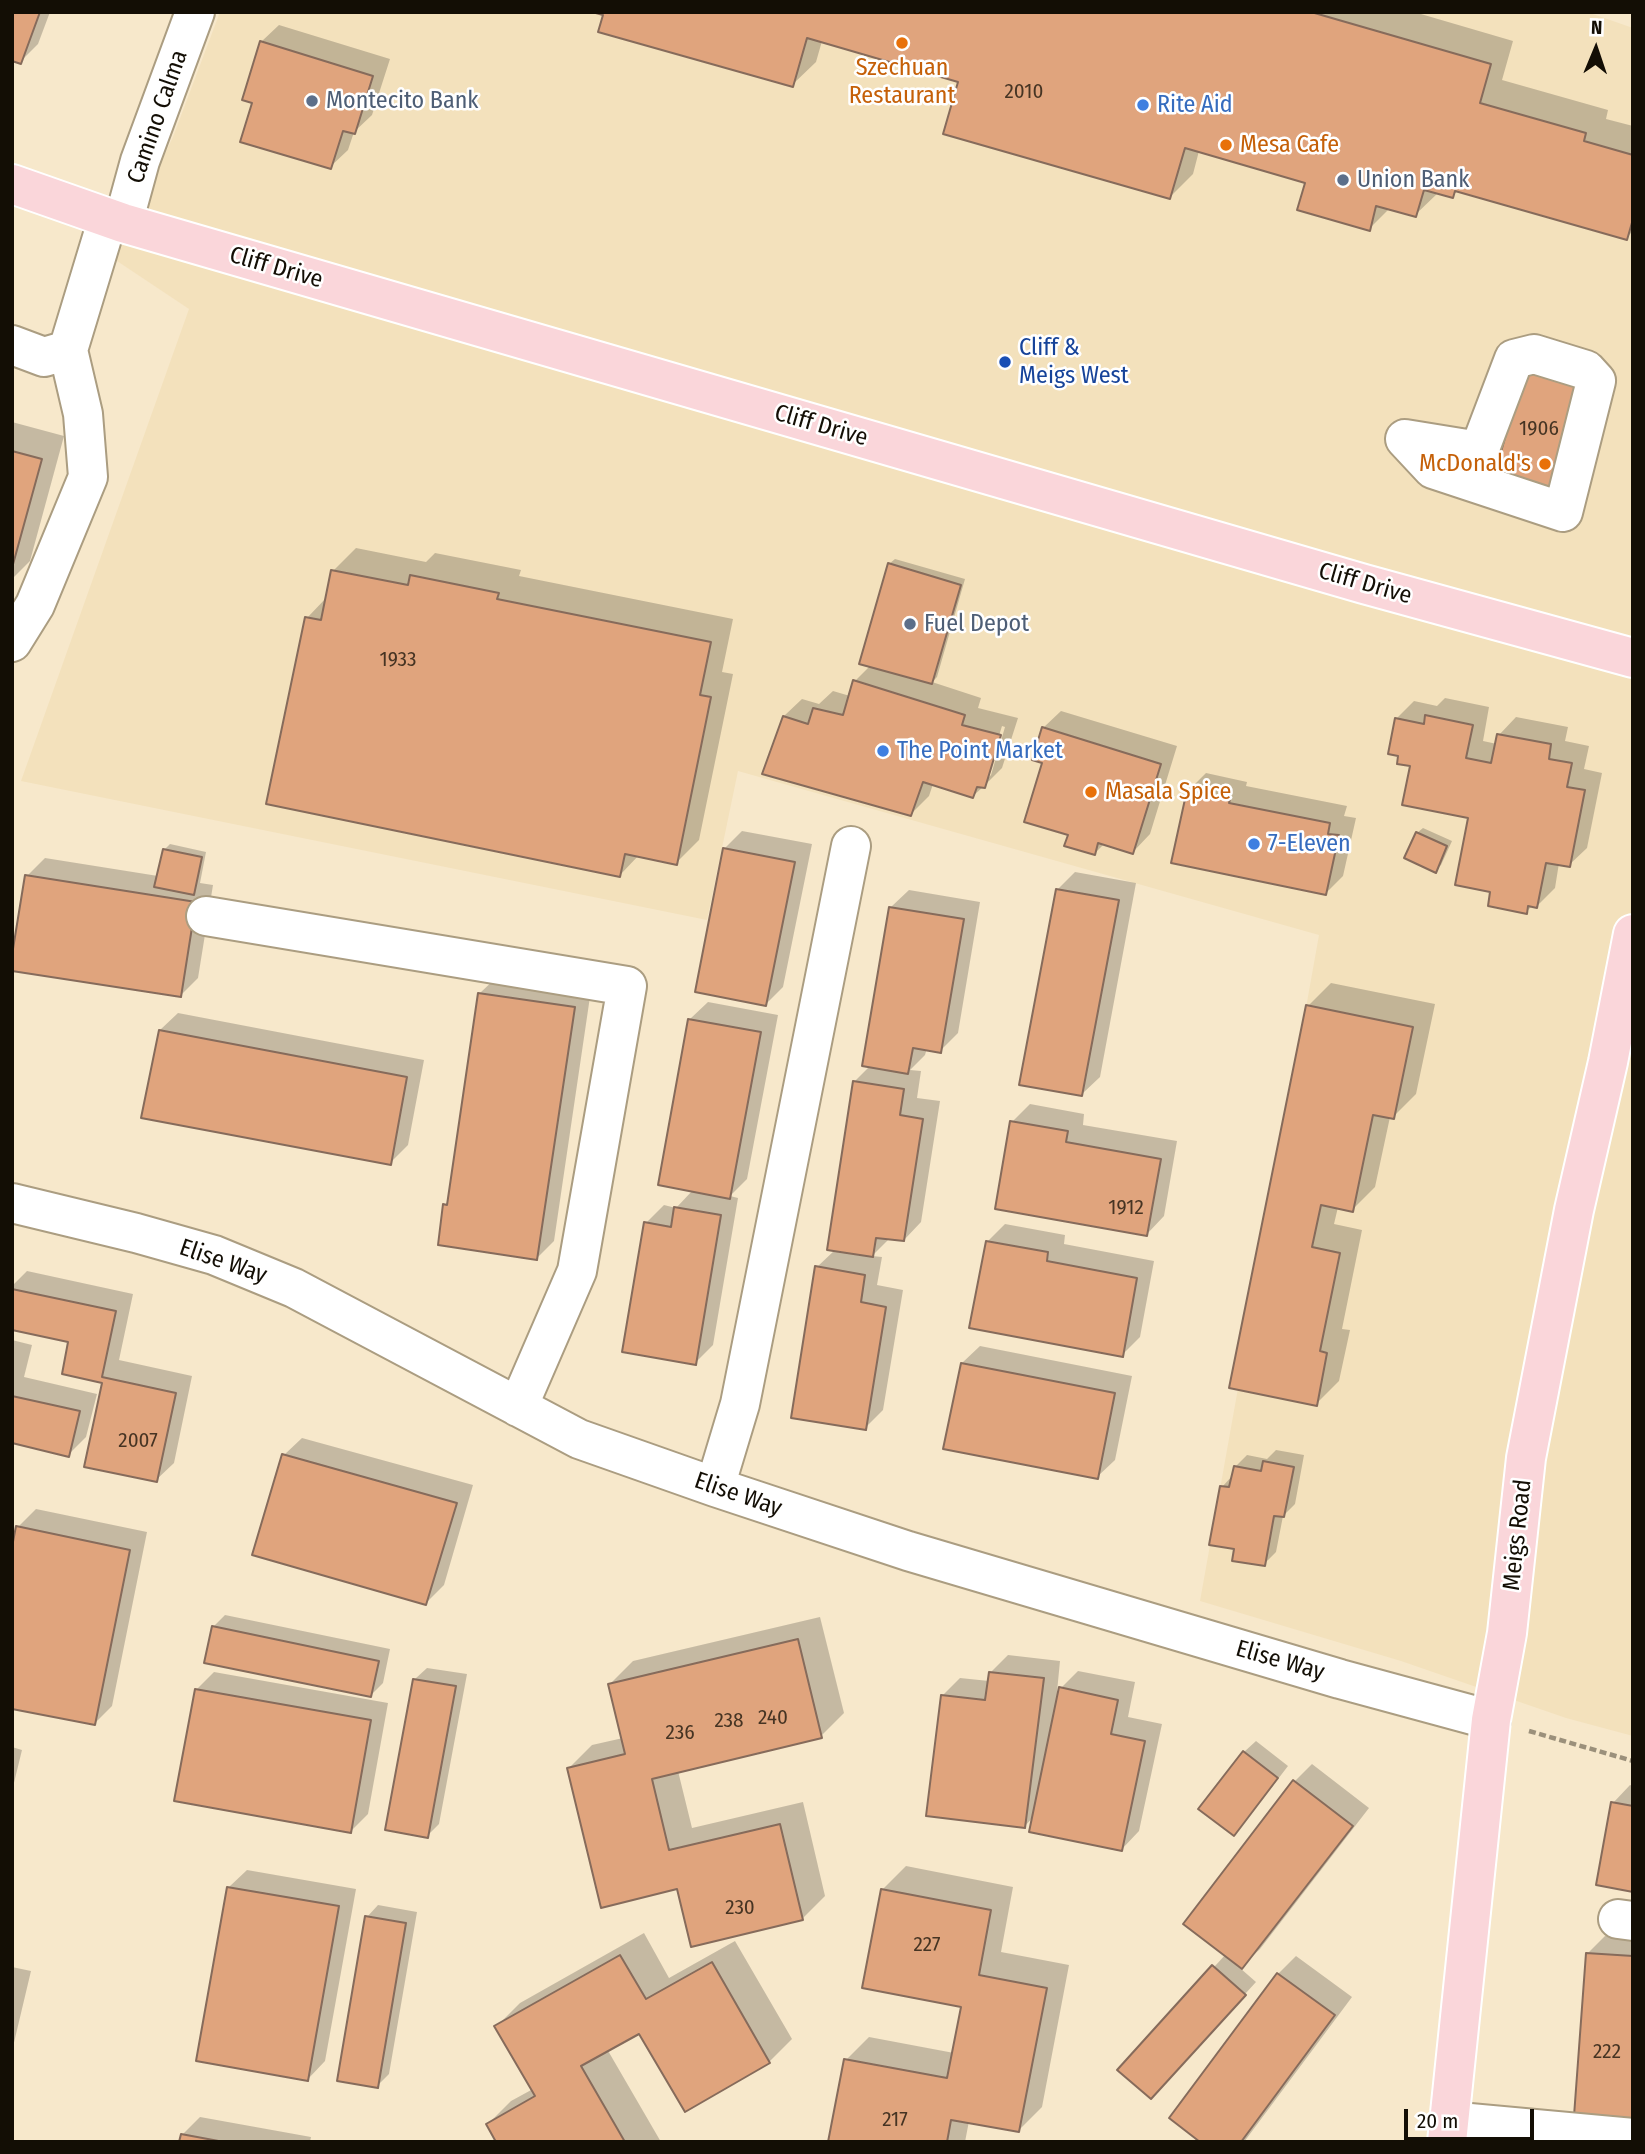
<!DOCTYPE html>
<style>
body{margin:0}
#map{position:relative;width:1645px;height:2154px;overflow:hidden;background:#f7e8cb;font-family:"Fira Sans Condensed",sans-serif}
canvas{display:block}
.frame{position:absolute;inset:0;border:14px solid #130e05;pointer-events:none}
.north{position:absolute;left:1561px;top:14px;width:70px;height:70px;-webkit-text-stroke:5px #fff;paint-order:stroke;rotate:2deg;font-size:19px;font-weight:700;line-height:28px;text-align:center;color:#130e05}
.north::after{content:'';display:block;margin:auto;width:24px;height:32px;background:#130e05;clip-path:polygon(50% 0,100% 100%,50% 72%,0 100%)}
.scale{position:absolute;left:1404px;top:2109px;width:130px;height:32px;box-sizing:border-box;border:4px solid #130e05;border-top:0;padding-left:9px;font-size:21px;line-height:24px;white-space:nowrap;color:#130e05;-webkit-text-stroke:5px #fff;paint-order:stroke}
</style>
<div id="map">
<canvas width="1645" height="2154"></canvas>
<div class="frame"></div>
<div class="north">N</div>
<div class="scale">20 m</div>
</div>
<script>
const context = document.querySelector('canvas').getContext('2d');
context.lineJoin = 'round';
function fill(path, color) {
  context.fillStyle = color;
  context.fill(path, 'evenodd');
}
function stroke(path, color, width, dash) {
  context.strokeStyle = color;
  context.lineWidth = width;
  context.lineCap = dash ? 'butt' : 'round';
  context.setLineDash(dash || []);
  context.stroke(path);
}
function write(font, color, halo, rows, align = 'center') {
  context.font = font + ' "Fira Sans Condensed",sans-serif';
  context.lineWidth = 5;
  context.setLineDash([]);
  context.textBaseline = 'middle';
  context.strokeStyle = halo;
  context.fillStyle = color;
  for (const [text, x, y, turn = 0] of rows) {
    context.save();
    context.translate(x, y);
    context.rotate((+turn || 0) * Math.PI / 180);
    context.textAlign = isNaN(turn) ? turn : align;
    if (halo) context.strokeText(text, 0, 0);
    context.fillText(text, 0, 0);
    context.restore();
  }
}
fill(new Path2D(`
 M220,12H1587L1633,28V1736L1566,1718L1401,1661L1200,1601L1319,935L738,771L707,920L21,781L189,309L114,259L173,137Z`), '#f3e1bc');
fill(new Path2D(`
 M12,12H50L38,44L20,62Z
 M598,12H1414L1513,41L1502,80L1608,110L1606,119L1633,126V231L1626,238L1458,190L1452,196L1439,192L1415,215L1390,208L1369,229L1307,181L1199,151L1193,174L1170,197L961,80L822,41L816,62L792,85Z
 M279,25L390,59L372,115L354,132L348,150L330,167L254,102L261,42Z
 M12,422L64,436L30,561L12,579Z
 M356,548L426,562L435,553L521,570L519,576L733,619L722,672L733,674L699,840L676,863L639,855L620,875L307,618L327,597L333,571Z
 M895,559L965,579L937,677L932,682L981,698L978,708L1018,718L1002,768L984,786L973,796L933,784L929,796L911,814L784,716L802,699L819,704L833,691L850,696L855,681L871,665L889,564ZM1002,726L1005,727L991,775L985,781Z
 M1445,698L1489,707L1483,741L1497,744L1499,735L1516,717L1568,727L1565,741L1589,746L1584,769L1602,773L1587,848L1569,865L1559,863L1555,888L1537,906L1533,905L1526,912L1493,890L1470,817L1412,765L1396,719L1414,701L1437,706Z
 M1061,711L1177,746L1150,834L1133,852L1105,843L1095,853L1070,834L1044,762L1043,728Z
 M1206,773L1247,782L1246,786L1347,806L1344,816L1356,818L1343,876L1326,893L1188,791Z
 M1423,828L1452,841L1441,865L1435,870L1417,833Z
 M742,831L812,844L783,987L766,1004L725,848Z
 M170,844L206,852L200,883L213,885L198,978L181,995L27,876L45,858L158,876L164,850Z
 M1075,872L1136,883L1100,1077L1082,1094L1057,890Z
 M909,890L980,902L958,1033L940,1051L927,1048L925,1055L910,1070L921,1071L917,1098L940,1101L921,1222L904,1240L890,1238L872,1256L882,1257L877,1285L903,1290L883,1410L865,1428L817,1267L835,1250L854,1082L870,1066L891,907Z
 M498,976L591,990L554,1241L537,1258L445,1205L449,1200L480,993Z
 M1331,983L1435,1004L1416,1094L1393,1117H1390L1375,1187L1352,1210L1338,1207L1334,1224L1362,1230L1342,1329L1350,1330L1339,1381L1316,1404L1231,1387L1308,1006Z
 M708,1002L778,1015L747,1179L730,1196L738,1198L713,1345L695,1363L646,1223L664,1205L676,1208L693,1190L690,1019Z
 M178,1013L424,1060L408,1145L390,1163L160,1030Z
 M1030,1104L1084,1114L1083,1125L1177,1141L1164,1216L1147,1234L1012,1122Z
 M1005,1224L1065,1235L1064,1244L1154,1261L1140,1337L1122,1355L987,1242Z
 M27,1271L133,1294L119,1360L192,1376L174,1463L156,1480L104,1381L70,1341L12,1328V1286Z
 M12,1340L32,1345L24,1377L97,1394L86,1437L68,1455L12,1442Z
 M980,1346L1132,1376L1115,1460L1097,1477L962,1363Z
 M302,1438L473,1485L444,1585L426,1603L284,1455Z
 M1276,1450L1304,1455L1295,1504L1283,1516L1276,1552L1264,1564L1236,1548L1222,1487L1234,1474L1235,1467L1247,1455L1267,1459Z
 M36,1509L147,1532L112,1706L94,1724L18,1527Z
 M225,1615L390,1649L383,1683L371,1695L213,1627Z
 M820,1617L844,1713L821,1736L678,1771L692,1828L803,1802L825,1896L802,1919L678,1887L569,1768L592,1745L623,1738L610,1684L633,1661Z
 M1008,1655L1060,1661L1057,1692L1078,1671L1135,1682L1128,1717L1162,1724L1139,1831L1122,1849L1034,1816L1025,1826L942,1696L960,1678L989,1681L990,1673Z
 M427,1668L467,1674L439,1824L427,1836L415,1679Z
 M214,1672L388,1703L368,1814L350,1832L196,1690Z
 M1256,1741L1288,1766L1245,1822L1234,1834L1244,1752Z
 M12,1747L22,1750L12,1791Z
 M1312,1764L1369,1808L1260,1949L1240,1968L1256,1982L1162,2085L1120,2070L1226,1954L1295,1781Z
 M1630,1785L1633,1786V1890L1613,1803Z
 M906,1866L1013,1887L1001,1952L1069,1965L1042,2107L1019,2130L969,2121L965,2142H830L846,2060L869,2037L954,2053L963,2006L883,1889Z
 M247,1870L356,1889L325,2061L308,2079L229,1887Z
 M378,1905L417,1912L389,2074L377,2086L367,1917Z
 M644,1933L669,1978L735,1941L792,2039L769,2062L640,2031L607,2049L661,2142H499L488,2124L511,2101L533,2089L497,2026L520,2003Z
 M1605,1936L1633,1938V2118L1588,1953Z
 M1296,1956L1352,1997L1244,2142H1203L1278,1974Z
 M12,1967L31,1971L12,2051Z
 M200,2117L311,2137L310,2142H181L182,2135Z`), '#0003');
const building = new Path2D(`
 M12,12H40L21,64L12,61Z
 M592,12H1311L1491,64L1480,103L1586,133L1584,141L1633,155V219L1627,240L1455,191L1453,198L1424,190L1416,217L1376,206L1370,231L1297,210L1305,183L1185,148L1170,199L943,134L958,82L807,38L793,87L598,32L603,15Z
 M260,41L373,76L355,134L343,131L331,169L240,142L252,103L242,100Z
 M1526,365L1583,381L1551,492L1494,476Z
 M12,451L42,459L12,568Z
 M888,563L961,585L932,684L859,664Z
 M331,570L408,585L410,575L499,593L497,599L711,642L700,695L711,697L677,865L625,854L620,877L266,804L305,617L321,620Z
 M853,680L965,715L962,725L1001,735L985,788L977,787L973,798L923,782L911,816L762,774L783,716L808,724L813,708L843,715Z
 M1425,715L1473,725L1466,758L1491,763L1497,734L1551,744L1549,759L1572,763L1567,787L1585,790L1570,867L1546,863L1537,908L1528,906L1527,914L1488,906L1490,892L1455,885L1468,818L1402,805L1410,766L1397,764L1398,756L1388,754L1395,718L1424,724Z
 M1042,727L1161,764L1133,854L1098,843L1095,855L1064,846L1068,835L1024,822L1042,763L1032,760Z
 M1187,790L1230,799L1229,803L1330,823L1328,834L1339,835L1326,895L1171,863Z
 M1416,832L1447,846L1436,873L1404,858Z
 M723,848L795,862L766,1006L695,992Z
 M163,849L202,857L194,895L154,887Z
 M25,875L196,902L181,997L12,971V955Z
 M1056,889L1119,900L1082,1096L1019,1085Z
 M889,907L964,919L941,1053L913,1048L908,1074L862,1066Z
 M478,993L575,1007L537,1260L438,1245L443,1204L447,1205Z
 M1306,1005L1413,1027L1394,1119L1373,1115L1353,1212L1321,1205L1312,1247L1340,1253L1320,1351L1327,1353L1317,1406L1229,1388Z
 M688,1019L761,1032L730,1199L658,1185Z
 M159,1030L407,1077L391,1165L141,1118Z
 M853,1081L904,1089L900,1115L923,1119L904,1241L876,1238L873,1257L827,1250Z
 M1010,1121L1068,1131L1066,1142L1161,1159L1147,1236L995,1209Z
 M674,1207L721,1215L696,1365L622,1352L644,1222L671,1227Z
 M986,1241L1048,1252L1047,1261L1137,1278L1123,1357L969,1328Z
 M815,1266L865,1275L861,1302L886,1307L866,1430L791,1418Z
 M12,1289L116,1311L102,1377L176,1393L157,1482L84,1467L102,1383L62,1374L68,1342L12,1330Z
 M961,1363L1115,1393L1098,1479L943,1449Z
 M12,1396L80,1411L69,1457L12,1443Z
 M282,1454L457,1503L426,1605L252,1555Z
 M1263,1461L1294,1467L1284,1517L1274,1516L1265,1566L1232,1561L1234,1549L1209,1545L1220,1486L1229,1487L1234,1466L1261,1471Z
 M16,1526L130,1550L95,1725L12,1709V1547Z
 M212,1626L379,1661L371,1697L204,1663Z
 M798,1639L822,1738L652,1779L669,1850L780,1824L803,1920L691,1947L677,1889L601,1908L567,1768L625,1754L608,1684Z
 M989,1672L1044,1678L1025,1828L926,1816L941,1695L985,1700Z
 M413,1679L456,1686L428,1838L385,1830Z
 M1059,1687L1118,1700L1111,1734L1145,1741L1122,1851L1029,1832Z
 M195,1689L371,1720L351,1833L174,1801Z
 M1243,1751L1278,1778L1234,1836L1198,1809Z
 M1293,1780L1353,1826L1242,1969L1183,1924Z
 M1611,1802L1633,1806V1892L1596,1885Z
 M227,1887L339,1906L308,2081L196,2061Z
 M881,1889L991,1910L979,1975L1047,1988L1019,2132L951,2120L947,2142H828L844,2059L947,2078L961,2007L862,1988Z
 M365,1916L406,1923L378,2088L337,2081Z
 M1586,1953L1633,1956V2120L1574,2116Z
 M620,1955L646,1999L712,1962L770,2063L685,2112L639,2034L581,2066L625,2142H496L486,2124L535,2096L494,2026Z
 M1212,1965L1246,1995L1151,2099L1117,2070Z
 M1277,1973L1335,2015L1241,2142H1200L1169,2118Z
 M181,2134L224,2142H179Z`);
fill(building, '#e0a47d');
stroke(building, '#866b5b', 2);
const minor = new Path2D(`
 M123,223L140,161L195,12
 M12,345L44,357L68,350
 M1534,354L1586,370L1596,381L1563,512L1433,469L1405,439L1479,451L1514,359Z
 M12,642L35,605L88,477L83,414L68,350L108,218
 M206,916L627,986L577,1271L518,1407
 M12,1203L136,1233L214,1255L294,1288L579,1439L715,1487L908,1551L1340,1679L1491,1720
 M715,1487L740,1404L851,846
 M1618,1919L1633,1921
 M1448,2121L1633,2138`);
const major = new Path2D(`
 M12,184L123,223L1364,584L1633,658
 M1447,2142L1491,1720L1507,1633L1526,1458L1574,1210L1608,1062L1633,934`);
stroke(minor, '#ab9d81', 42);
stroke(major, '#fff', 42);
stroke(new Path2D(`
 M1529,1731L1633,1761`), '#9b907b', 4.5, [7, 3.5]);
stroke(minor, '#fff', 38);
stroke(major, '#fad6da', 38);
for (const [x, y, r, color] of [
 [902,43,7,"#e8710a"],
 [312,101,7,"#5c6f8a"],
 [1143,105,7,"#3f7fe0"],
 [1226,145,7,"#e8710a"],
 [1343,180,7,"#5c6f8a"],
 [1005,362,7,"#1a4fb4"],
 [1545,464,7,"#e8710a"],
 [910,624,7,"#5c6f8a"],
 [883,751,7,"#3f7fe0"],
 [1091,792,7,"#e8710a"],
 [1254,844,7,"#3f7fe0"]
]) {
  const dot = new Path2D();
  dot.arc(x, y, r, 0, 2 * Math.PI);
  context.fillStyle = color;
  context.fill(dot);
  stroke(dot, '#fff', 2.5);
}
write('21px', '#463423', null, [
 ["2010",1024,92],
 ["1906",1539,429],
 ["1933",398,660],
 ["1912",1126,1208],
 ["2007",138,1441],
 ["240",773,1718],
 ["238",729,1721],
 ["236",680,1733],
 ["230",740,1908],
 ["227",927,1945],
 ["222",1607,2052],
 ["217",895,2120]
]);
write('24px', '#c56008', '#fff', [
 ["Szechuan",902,68,"center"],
 ["Restaurant",902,96,"center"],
 ["Mesa Cafe",1240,145],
 ["McDonald's",1531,464,"right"],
 ["Masala Spice",1105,792]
], 'left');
write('24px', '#4e5e75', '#fff', [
 ["Montecito Bank",326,101],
 ["Union Bank",1357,180],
 ["Fuel Depot",924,624]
], 'left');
write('24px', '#366cbe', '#fff', [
 ["Rite Aid",1157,105],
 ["The Point Market",897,751],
 ["7-Eleven",1268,844]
], 'left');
write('24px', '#130e05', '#fff', [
 ["Camino Calma",158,117,-71],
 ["Cliff Drive",276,268,16],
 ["Cliff Drive",821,426,16],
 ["Cliff Drive",1365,584,16],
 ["Elise Way",223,1262,19],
 ["Elise Way",738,1495,19],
 ["Meigs Road",1518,1535,-84],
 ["Elise Way",1280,1661,16]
]);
write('24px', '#164399', '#fff', [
 ["Cliff &",1019,348],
 ["Meigs West",1019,376]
], 'left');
</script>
